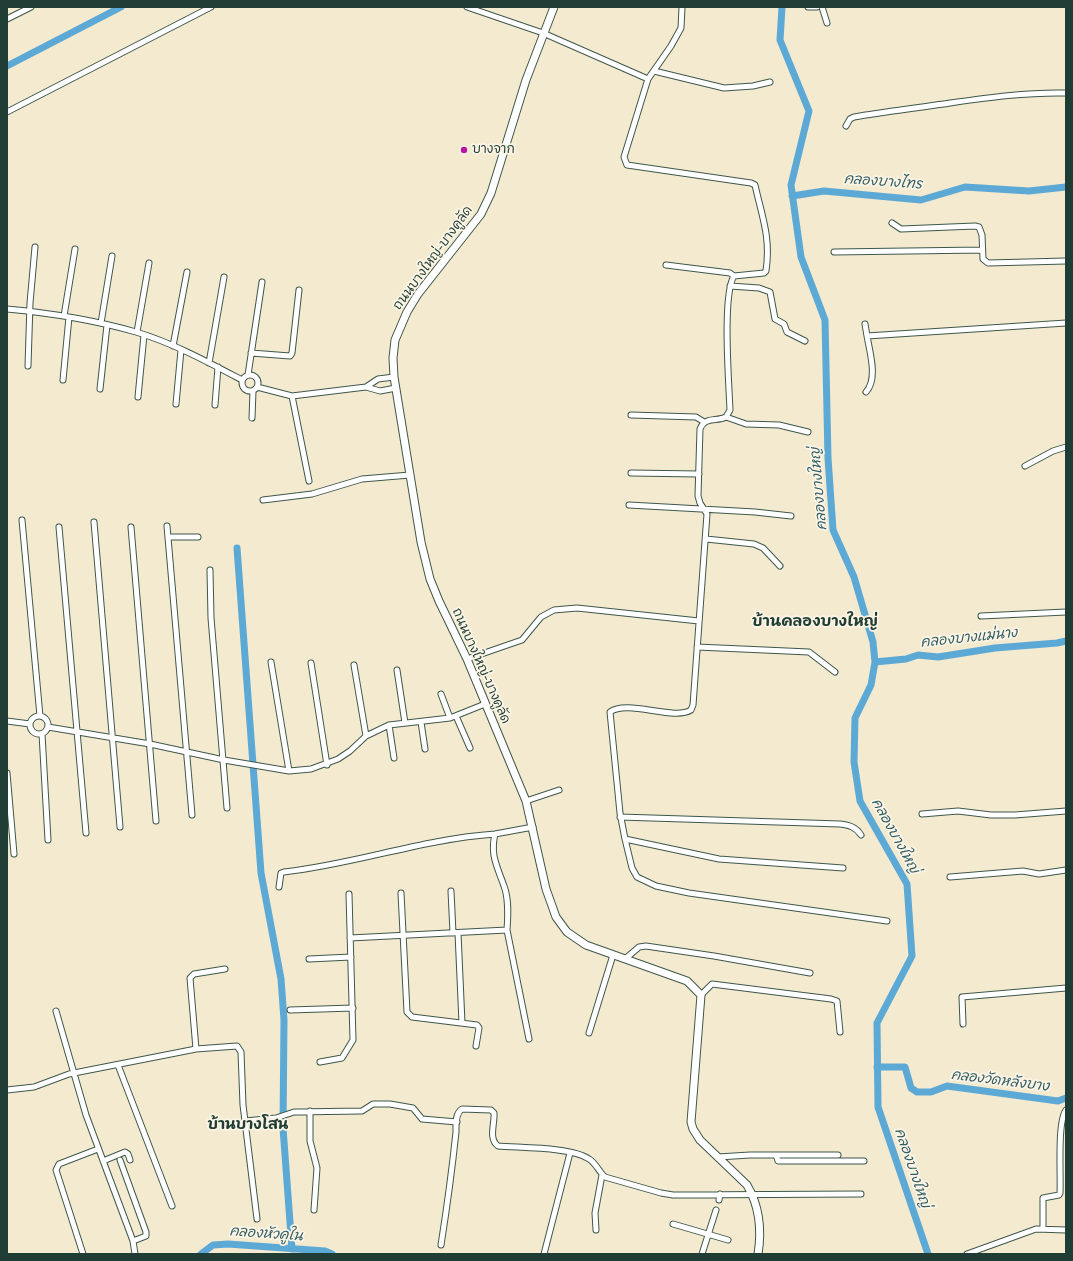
<!DOCTYPE html>
<meta charset="utf-8">
<style>
body{margin:0}
#map{position:relative;width:1073px;height:1261px;overflow:hidden;background:#f3ead0;font-family:"Patrick Hand",sans-serif}
canvas{display:block}
.frame{position:absolute;inset:0;border:8px solid #1f3d34;pointer-events:none}
</style>
<div id="map">
<canvas width="1073" height="1261"></canvas>
<div class="frame"></div>
</div>
<script>
const context = document.querySelector('canvas').getContext('2d');
context.lineJoin = 'round';
function stroke(path, color, width, dash) {
  context.strokeStyle = color;
  context.lineWidth = width;
  context.lineCap = dash ? 'butt' : 'round';
  context.setLineDash(dash || []);
  context.stroke(path);
}
function write(font, color, halo, rows, align = 'center') {
  context.font = font + ' "Patrick Hand","Playpen Sans Thai",sans-serif';
  context.lineWidth = 3.5;
  context.setLineDash([]);
  context.textBaseline = 'middle';
  context.strokeStyle = halo;
  context.fillStyle = color;
  for (const [text, x, y, turn = 0] of rows) {
    context.save();
    context.translate(x, y);
    context.rotate((+turn || 0) * Math.PI / 180);
    context.textAlign = isNaN(turn) ? turn : align;
    if (halo) context.strokeText(text, 0, 0);
    context.fillText(text, 0, 0);
    context.restore();
  }
}
stroke(new Path2D(`
 M782,7L780,40L809,111L791,185L801,257L825,320L828,458L833,530L854,577L873,642L875,662L871,685L855,718L854,762L860,801L907,884L912,956L877,1023L878,1107L928,1254
 M7,66L121,7
 M792,196L824,191L921,200L965,187L1029,191L1066,187
 M237,548L261,873L281,979L284,1020L283,1128L292,1249
 M875,662L906,659L918,655L938,657L995,648L1057,643L1066,641
 M877,1067H905L911,1088L917,1092H931L947,1086L1058,1101L1066,1098
 M201,1254L213,1245L228,1244L325,1251L332,1254`), '#5da9d6', 7);
const street = new Path2D(`
 M467,7L543,33L648,79
 M682,7L681,28L671,46L648,79L624,157L627,165L751,183L755,185C762,217 771,237 766,271L764,273L734,276C722,295 729,384 730,410L726,417C716,422 705,416 700,429L698,496L700,503L707,514L693,705L691,710C674,721 627,699 610,712L620,813L625,839L719,859L843,868
 M808,7H817
 M822,7L827,23
 M7,19L31,7
 M654,71L724,88L753,86L770,82
 M7,112L211,7
 M846,126L850,119L854,117C881,112 909,109 936,105C979,99 1022,92 1066,93
 M892,223L901,229L975,226L979,227L982,235L983,259L988,263L1066,261
 M834,252L982,250
 M666,265L730,273L734,276
 M730,286L759,288L770,292L775,319L784,324L787,332L805,341
 M7,309C51,313 94,320 136,332C173,343 208,362 242,380
 M64,316L75,249
 M101,323L112,256
 M865,324L867,336L1066,323
 M137,332L149,263
 M173,346L187,272
 M251,353L290,356L292,353L299,290
 M209,363L224,277
 M28,366L30,303L35,247
 M242 383a8 8 0 1 1 16 0a8 8 0 1 1-16 0Z
 M248,375L262,282
 M63,380L69,317
 M257,387L292,396L366,387L380,391L396,388
 M366,387L378,379L394,377
 M100,389L107,325
 M866,392C878,379 870,353 867,336
 M292,396L309,481
 M138,397L144,335
 M176,404L181,350
 M215,405L218,367
 M631,415L696,417L704,422
 M726,417L746,424L779,425L808,432
 M252,418L253,391
 M1025,466L1053,451L1066,447
 M631,473L699,474
 M263,500L312,494L362,479L410,475
 M629,505L755,512L791,516
 M22,520L40,716
 M94,522L120,827
 M167,526L192,815
 M59,527L86,833
 M131,527L156,821
 M168,537H198
 M706,539L754,544L763,548L780,566
 M210,570L211,618L227,808
 M981,616L1066,612
 M697,647L809,652L835,672
 M467,659L522,640L541,617L554,610L577,608L699,621
 M271,662L289,771
 M311,663L327,765
 M354,665L366,736
 M397,670L405,723
 M441,694L450,718
 M30 725a9 9 0 1 1 18 0a9 9 0 1 1-18 0Z
 M456,716L470,748
 M7,721L30,724
 M421,722L425,749
 M389,725L394,758
 M48,727L150,744L224,760L289,771L311,769L338,759L350,751L366,736L389,725L450,718L485,704
 M42,734L48,840
 M7,773L14,854
 M526,801L559,790
 M922,814L958,811L991,815H1015L1066,811
 M620,817L840,824C849,825 856,827 861,835
 M625,839L632,868L637,877L656,886L689,893L887,921
 M950,877L1023,871L1039,874L1066,870
 M279,887L281,873L284,872C355,864 423,839 495,834
 M451,891L453,933
 M401,893L407,1012L412,1017L477,1025L479,1028L476,1046
 M507,930L529,1039
 M458,933L462,1023
 M350,938L507,930C508,916 509,899 504,886C497,866 490,855 495,834L533,827
 M309,959L351,957
 M625,959L639,947L646,946L714,956L810,973
 M701,995L712,984L831,999L837,1001L840,1032
 M290,1010L353,1008
 M56,1011L86,1115L133,1241L135,1254
 M963,1024L962,997L1066,988
 M589,1033L613,955
 M196,1049L190,978L194,974L225,969
 M320,1062L342,1058L353,1040L349,894
 M118,1065L172,1206
 M7,1090L34,1087L69,1074L196,1049L237,1046L241,1052L243,1105L257,1219
 M310,1111V1141L317,1168L314,1210
 M245,1121L276,1118L294,1112L362,1111L373,1104H390L413,1108L422,1119L457,1122
 M776,1155L778,1161H864
 M718,1157L750,1155H838
 M120,1160L146,1232V1236L133,1241
 M103,1161L125,1152L128,1154L130,1160
 M719,1200L720,1194
 M673,1224L728,1240
 M1043,1229V1198L1059,1195L1060,1193C1061,1176 1057,1122 1066,1110
 M596,1230L595,1213L602,1175
 M441,1245C447,1207 452,1170 456,1132C456,1125 455,1113 462,1109L491,1110L494,1113C495,1123 488,1139 498,1146C521,1148 572,1147 589,1159C596,1163 599,1172 605,1177L661,1193L673,1195L861,1194
 M83,1254L56,1170L59,1164L98,1149
 M544,1254L570,1153
 M702,1254L716,1210
 M967,1254L1036,1229L1066,1230`);
const secondary = new Path2D(`
 M554,7L526,80L491,193L481,214L418,294L407,312L395,340L393,358L394,377L421,542L430,579L439,601L467,659L526,801L546,889L556,917L567,932L586,945L687,981L701,995L691,1122L693,1129L700,1140L747,1185C760,1207 762,1229 758,1254`);
stroke(street, '#3f574b', 7);
stroke(secondary, '#3f574b', 9);
stroke(street, '#fff', 5);
stroke(secondary, '#fff', 7);
for (const [x, y, r, color] of [
 [464,150,4,"#b5179e"]
]) {
  const dot = new Path2D();
  dot.arc(x, y, r, 0, 2 * Math.PI);
  context.fillStyle = color;
  context.fill(dot);
  stroke(dot, '#fcf5e5', 1.5);
}
write('13px', '#1f3d34', '#fcf5e5', [
 ["บางจาก",472,150]
], 'left');
write('13px', '#1f3d34', '#fcf5e5', [
 ["ถนนบางใหญ่-บางคูลัด",433,258,-54],
 ["ถนนบางใหญ่-บางคูลัด",481,666,66]
]);
write('italic 14px', '#325d65', '#fcf5e5', [
 ["คลองบางไทร",883,182,4],
 ["คลองบางใหญ่",819,489,-95],
 ["คลองบางแม่นาง",969,638,-6],
 ["คลองบางใหญ่",895,836,61],
 ["คลองวัดหลังบาง",1000,1081,7],
 ["คลองบางใหญ่",912,1168,71],
 ["คลองหัวคูใน",266,1234,4]
]);
write('bold 15px', '#1f3d34', '#fcf5e5', [
 ["บ้านคลองบางใหญ่",815,622],
 ["บ้านบางโสน",248,1125]
]);
</script>
